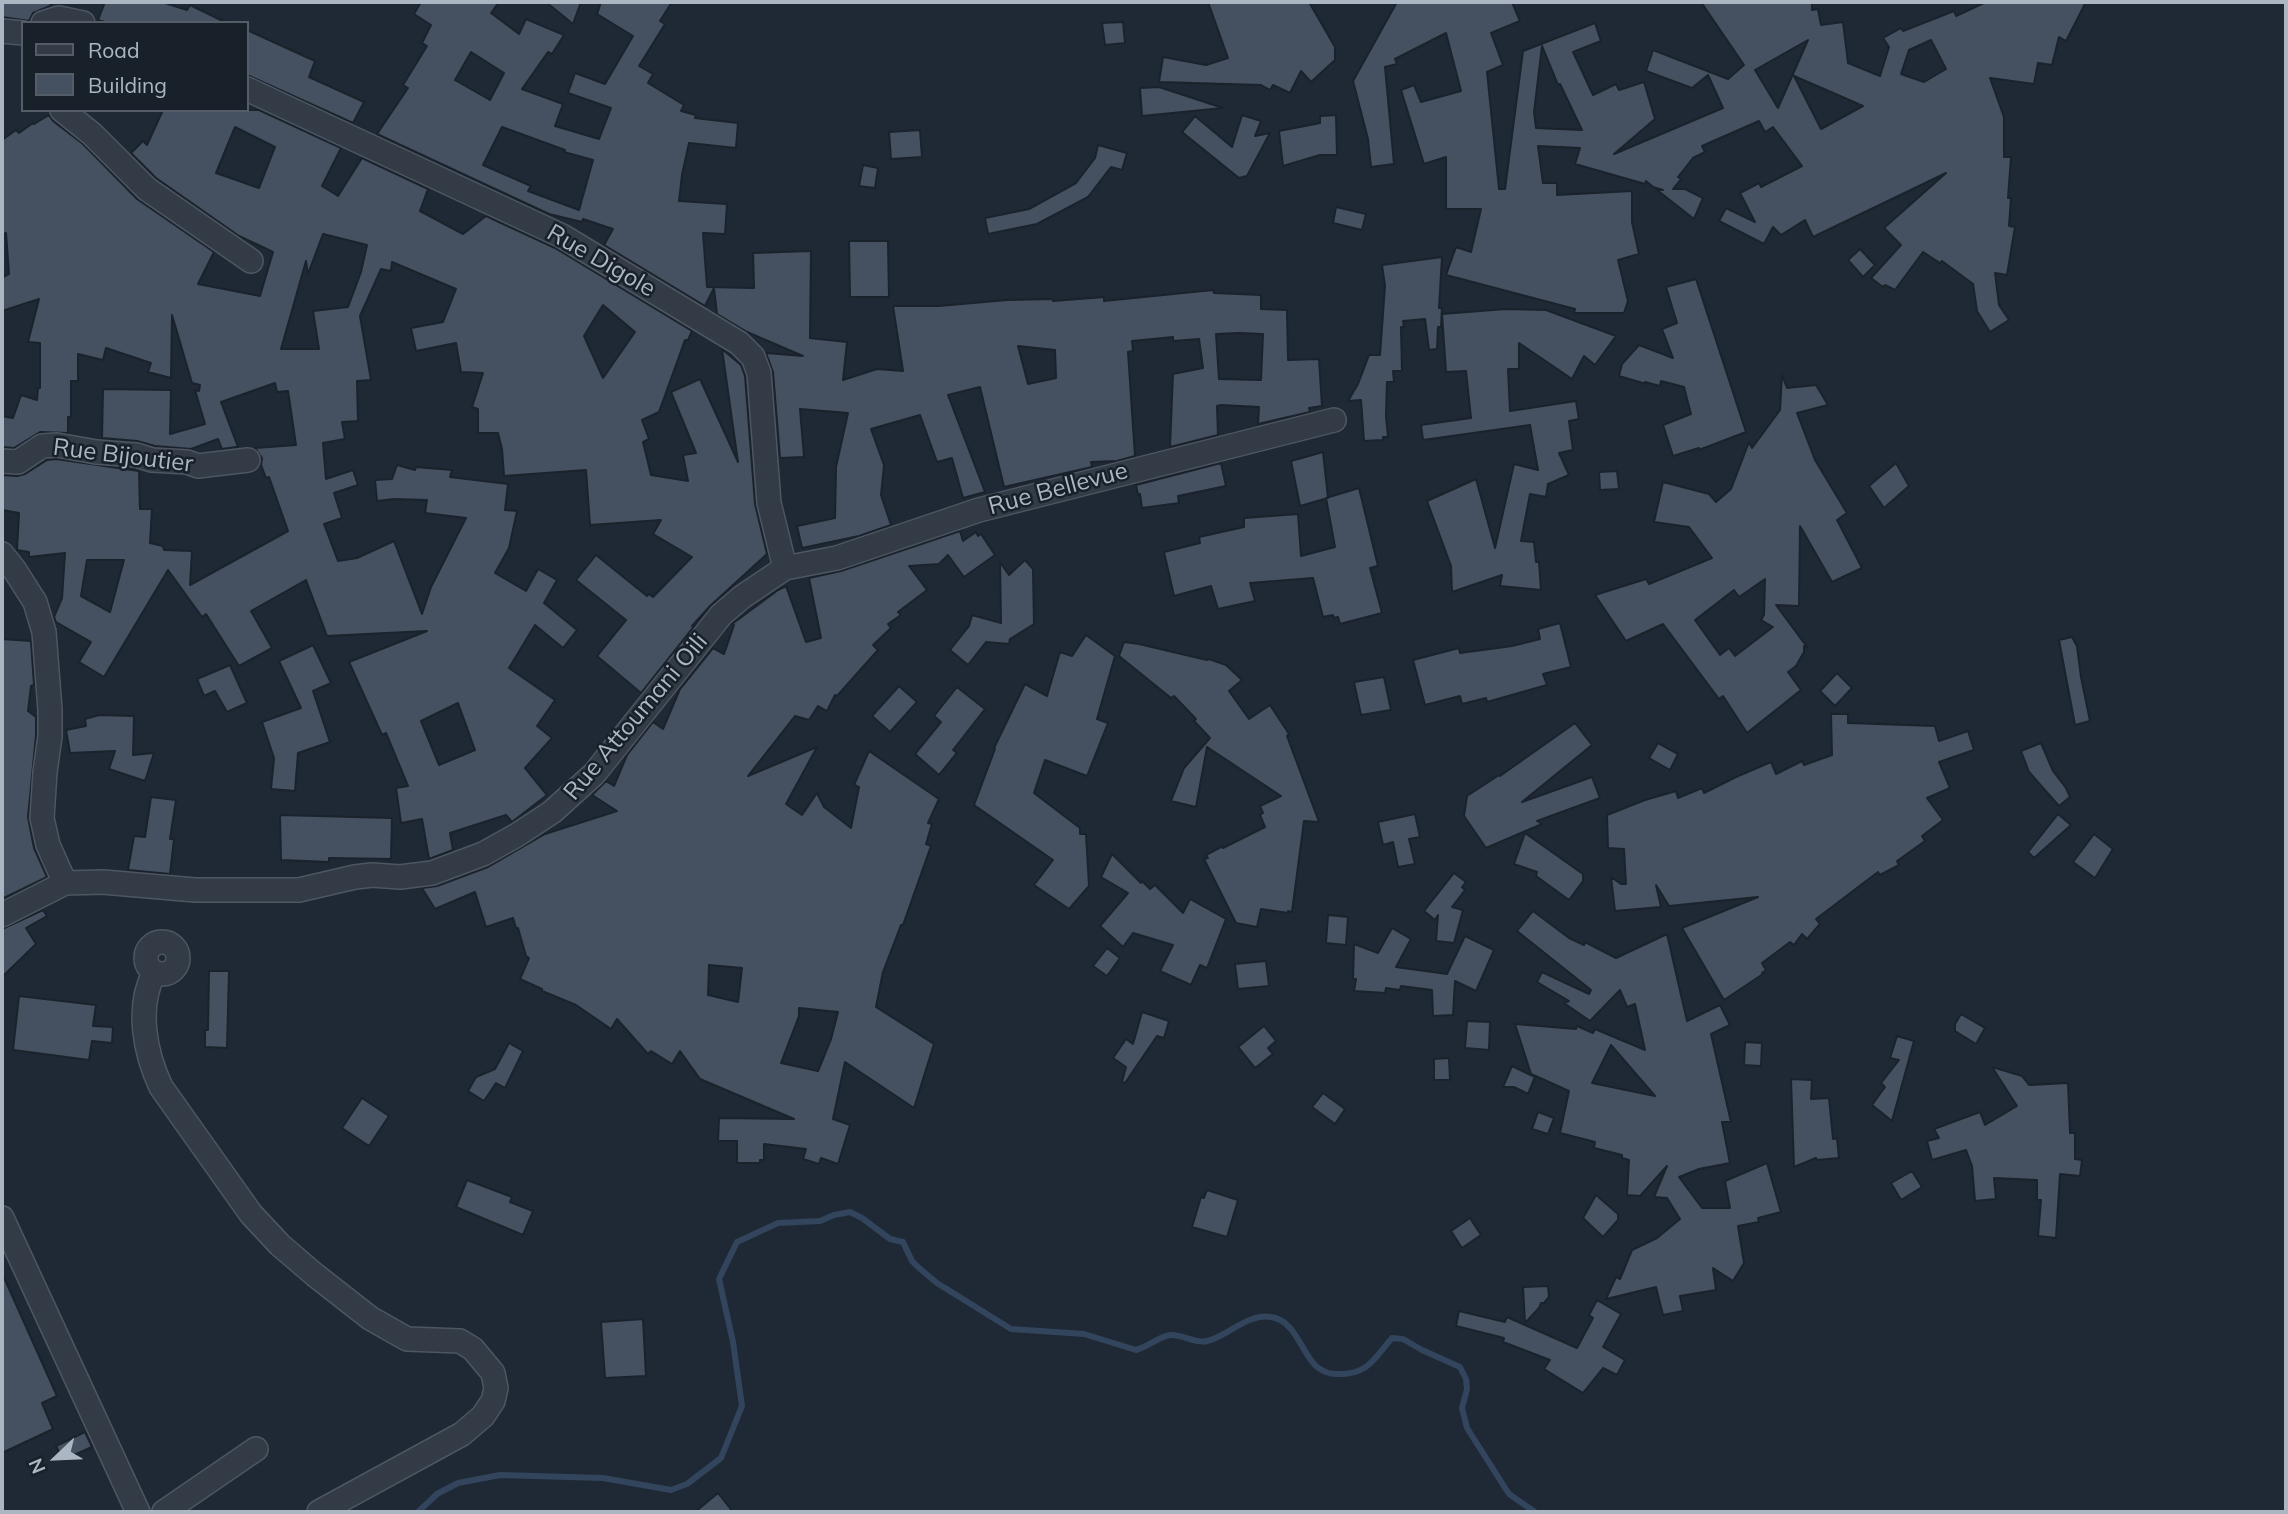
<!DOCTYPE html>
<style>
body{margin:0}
#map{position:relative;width:2288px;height:1514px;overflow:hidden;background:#1f2935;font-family:Mulish,sans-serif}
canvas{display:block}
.frame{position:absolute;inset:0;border:4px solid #acb6c3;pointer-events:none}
.legend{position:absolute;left:21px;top:21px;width:228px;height:91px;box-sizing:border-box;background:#18202a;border:2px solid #535c67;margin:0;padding:9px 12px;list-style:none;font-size:21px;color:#acb6c3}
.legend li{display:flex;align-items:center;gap:14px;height:35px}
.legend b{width:35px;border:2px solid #535c67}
.north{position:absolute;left:21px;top:1423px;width:70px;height:70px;-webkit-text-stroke:5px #18202a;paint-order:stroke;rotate:247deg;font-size:19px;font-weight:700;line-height:28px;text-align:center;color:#acb6c3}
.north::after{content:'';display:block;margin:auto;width:24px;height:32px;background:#acb6c3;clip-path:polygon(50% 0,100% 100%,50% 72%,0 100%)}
</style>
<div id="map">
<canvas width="2288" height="1514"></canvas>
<div class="frame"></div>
<ul class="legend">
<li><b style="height:9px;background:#323b46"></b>Road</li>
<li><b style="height:19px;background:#455060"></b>Building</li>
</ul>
<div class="north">N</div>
</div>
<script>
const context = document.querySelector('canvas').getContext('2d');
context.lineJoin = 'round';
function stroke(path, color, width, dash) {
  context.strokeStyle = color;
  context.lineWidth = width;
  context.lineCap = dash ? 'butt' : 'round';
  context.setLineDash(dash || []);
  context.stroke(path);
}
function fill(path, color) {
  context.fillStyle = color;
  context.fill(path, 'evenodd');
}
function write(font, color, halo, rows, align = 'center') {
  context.font = font + ' Mulish,sans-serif';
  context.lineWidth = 5;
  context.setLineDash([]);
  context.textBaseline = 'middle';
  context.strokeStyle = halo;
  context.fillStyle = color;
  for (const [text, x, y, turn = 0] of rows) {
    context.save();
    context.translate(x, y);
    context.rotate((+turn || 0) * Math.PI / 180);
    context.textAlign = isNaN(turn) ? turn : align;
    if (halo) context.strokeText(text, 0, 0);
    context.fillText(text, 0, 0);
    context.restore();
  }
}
stroke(new Path2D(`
 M418,1512L437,1494L458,1483L500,1475L603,1478L671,1490L687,1484L721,1458L742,1406L733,1342L719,1279L737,1242L778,1223L820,1221L834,1215L850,1212L862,1218L890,1239L903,1242L912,1261L919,1268L937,1283L1011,1329L1084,1334L1136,1350C1148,1347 1158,1337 1170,1335C1183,1334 1195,1344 1207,1341C1226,1337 1248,1313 1271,1317C1304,1322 1301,1374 1336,1374C1368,1375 1373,1360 1392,1338L1403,1339L1422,1350L1460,1367L1466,1379L1467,1389L1462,1408L1467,1428L1509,1494L1535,1512`), '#32455d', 6);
const building = new Path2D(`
 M2,2H52L50,6L33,13L29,21L2,17Z
 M105,2H162L187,10L190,5L227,23H108L98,20Z
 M421,2H499L491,13L519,34L526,19L564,35L552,54L548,52L522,89L563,104L555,126L599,139L611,108L568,93L575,73L605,84L633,36L597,14L601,2H672L660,21L665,24L639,66L653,74L648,83L684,105L681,111L696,115L695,118L738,123L736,148L689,143L682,175L679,201L727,204L725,234L703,233L707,287L754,288L753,253L811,251L810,338L847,342L843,380L877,369L903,371L893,306H939L1007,300L1053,299V301L1104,297V301L1213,290L1214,293L1261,295V309L1287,310L1288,360L1319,359L1322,406L1309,408L1310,412L1258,424L1259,407L1221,405L1217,406L1218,435L1170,447L1173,374L1203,368L1199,339L1173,341V337L1132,341L1133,351L1128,352L1135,456L1117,461L1091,462L1092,467L1004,487L980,387L948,395L985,492L963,498L952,458L937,462L920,415L871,429L884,465L881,495L891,525L859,536L802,548L797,526L835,518L836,467L848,413L800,409L804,457L780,458L773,372L766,353L803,356L747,332L717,314L714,288L705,306L604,245L613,229L583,219L582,222L549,214L377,134L408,88L403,85L427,46L422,43L431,25L414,14ZM471,52L504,73L490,100L455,80ZM502,127L565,150L564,152L593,160L579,210L528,191L531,186L483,165ZM1238,333L1263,334L1261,380L1219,379L1216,334ZM1018,346L1055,350L1056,378L1028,384Z
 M546,2H581L573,24Z
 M1208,2H1309L1335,47V60L1311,82L1301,71L1290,93L1273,85L1270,90L1261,85L1159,82L1163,57L1206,65L1228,58Z
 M1397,2H1512L1520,21L1491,33L1503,65L1487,72L1499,189H1505L1523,51L1595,23L1601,41L1573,52L1593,95L1616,84L1619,90L1644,82L1655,119L1614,154L1723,108L1708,75L1692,88L1646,71L1653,50L1728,79L1744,65L1701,2H1812V10L1818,9L1821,25L1843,22L1848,63L1880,76L1889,47L1883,38L1901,28L1903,31L1954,11L1956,16L1986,2H2086L2066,41L2059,37L2052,65L2038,63L2034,84L1990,78L2004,117V157H2011L2008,198H2011L2009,226L2015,227L2007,275L1995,273L1999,305L2009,320L1990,332L1977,311L1973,284L1942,261L1940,263L1923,252L1895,290L1885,285L1883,287L1871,278L1901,245L1884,228L1946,173L1813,237L1805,220L1781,235L1773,227L1764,244L1719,221L1726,208L1755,222L1740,193L1759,183L1761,187L1802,166L1773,127L1765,132L1759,121L1702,146L1705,152L1693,158L1678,177L1681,179L1673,189H1685L1703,198L1694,219L1657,190H1663L1653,187L1646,181L1645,184L1575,164L1580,148L1538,146L1543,183H1557V195L1632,191V222L1639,254L1618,260L1628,301L1624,313H1574L1575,309L1446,275L1456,247L1471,252L1481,209H1446V157L1424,164L1401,90L1414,85L1421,102L1461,91L1446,33L1395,59L1397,64L1385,67L1394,164L1371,167L1368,139L1353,81ZM1808,40L1778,108L1755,70ZM1931,40L1946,69L1924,82L1901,74L1909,50ZM1542,46L1558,85L1560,84L1582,130L1536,128L1534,112ZM1794,76L1863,106L1821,129Z
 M1123,22L1125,43L1105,45L1102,23Z
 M247,30L315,61L309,77L364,102L353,123L247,75Z
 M1159,87L1223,108L1142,116L1140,88Z
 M163,110H259L341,148L322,186L338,196L362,158L428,189L420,211L463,234L486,216L555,248L692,331L688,340H685L659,412L642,420L649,439L643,442L651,475L688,481L683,455L696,453L671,392L700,379L738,462L722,349L741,365L745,376L755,504L767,554L710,606L692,626L695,625L641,693L597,656L626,620L576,580L596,555L647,596L649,594L653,597L692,557L653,534L661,520L590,525L586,470L504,476L502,449L498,433H478V409L472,407L483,373L461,372L456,343L416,351L411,328L443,322L456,289L392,262L391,271L381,269L360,316L371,380L357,381L358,421L342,422L345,439L323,443L326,479L353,470L358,485L334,493L342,518L324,524L338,561L357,558L394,541L422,614L431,587L466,518L425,513L427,500L394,499L377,501L375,480L392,479L397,465L415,470L416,467L452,470L450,477L508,484L505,510L517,511L509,548L495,573L526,591L538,569L557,580L544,603L577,630L563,648L535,625L509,668L555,700L537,726L552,738L525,768L547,795L512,822L506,815L450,833L453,850L429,859L422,819L401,823L396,788L408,786L386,733L382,735L349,662L427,631L327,636L306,580L251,611L272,648L239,666L206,614L202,617L168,570L104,677L79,662L91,642L56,622L54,617L62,598L65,553L29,557V552L17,550L19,513L2,510V475L17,476L25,474L47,460L56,459L139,471L140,509H152L150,543L163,546L164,550L192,551L190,585L288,531L269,477L266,478L261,465L262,458L255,448L296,445L288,391L277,392L275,383L221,402L238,447H236L222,449L218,439L191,449L155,446L137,441L102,438L103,389L171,390L170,434L205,424L195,390L199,391L200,385L192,383L172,315L171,378L148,372L151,363L106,348L103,360L78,354V381H71V417H68V433L40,432L14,448L2,447V416L13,418L21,395L37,400L38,388H40V343L28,342L39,299L2,311V278L9,274L6,233L2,235V140L16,130L19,133L33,123L34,124L49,115L53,121L83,144L137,199L214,252L198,284L260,296L273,252L239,236L156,178L131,153L143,141L147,145ZM235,127L275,147L259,188L216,173ZM323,234L367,245L361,272L348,307L313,311L319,349H281L306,261L308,274ZM603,305L635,332L603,378L584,336ZM87,560H124L110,612L81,596ZM458,703L475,750L439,765L421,721Z
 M1242,115L1261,121L1255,136L1270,133L1247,176L1239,178L1182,132L1195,116L1232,147Z
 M1336,115L1337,155H1320L1283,166L1279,131L1320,123V116Z
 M920,130L922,157L891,159L889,132Z
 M1098,145L1127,153L1122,170L1111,167L1088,197L1037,224L988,234L985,218L1029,209L1076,183L1095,158Z
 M863,165L878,168L875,188L859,186Z
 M1336,207L1366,214L1362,230L1333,223Z
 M849,241H888L889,297H850Z
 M1860,249L1875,265L1863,277L1848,260Z
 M1442,257L1439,308H1442L1441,327H1438L1437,349L1429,350L1425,319L1403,321L1404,327H1401L1402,371H1393L1394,382H1387L1386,416L1388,437H1383V440L1364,441L1361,400L1348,401L1358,384L1369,355H1380L1385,286L1382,265Z
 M1696,279L1746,432L1699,450V448L1673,456L1663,425L1691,414L1684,387L1661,381L1660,386L1645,382L1646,384L1619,376L1622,364L1639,345L1673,358L1662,329L1677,323L1666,287Z
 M1506,309L1546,310L1616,336L1595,365L1584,356L1572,379L1519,343V369H1508L1510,411L1576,401L1579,419L1569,421L1573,450L1559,453L1569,475L1548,484L1546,497L1530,494L1521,541L1534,542L1536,562H1539L1541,590L1500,586L1502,575L1452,592L1451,566L1427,501L1476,479L1495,548L1514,464L1538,470L1530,425L1423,440L1421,425L1471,418L1466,371L1446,372L1442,314Z
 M1782,375L1787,388L1816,385L1828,405L1797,413L1815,460L1847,513L1837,520L1862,568L1832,582L1800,526L1799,606L1776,605L1807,647L1804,646V652L1796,666L1788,672L1801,690L1747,733L1723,696L1719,699L1663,624L1626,641L1595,595L1646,579L1649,584L1712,558L1689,527L1654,522L1663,482L1709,494L1716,502L1731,489L1749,442L1752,448L1780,410ZM1765,579L1764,615L1761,620L1773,627L1735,656L1729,648L1720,655L1695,620L1734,590L1739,597Z
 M1323,452L1328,498L1300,506L1291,461Z
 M1221,463L1226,486L1178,496L1179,503L1142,508L1140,494L1138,495L1136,485Z
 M1896,463L1909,486L1884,508L1869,486Z
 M1617,471L1619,489L1600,490L1599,472Z
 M1359,488L1378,566L1370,568L1382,613L1340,624L1338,617L1334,618L1333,615L1323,617L1313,578L1250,583L1255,601L1218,609L1211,586L1174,596L1164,552L1200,543L1199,537L1244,527V518L1298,514L1301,556L1335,547L1326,498Z
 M960,531L963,541L976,532L978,536L981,534L995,555L964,577L948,555L939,564L909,566L927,590L898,612L901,615L888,624L891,628L873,645L878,650L837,696L835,695L827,711L818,706L809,720L795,716L748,776L817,747L786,804L802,815L817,793L824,807L851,828L859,787L854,785L869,751L939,799L928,823L932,824L926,844L931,846L903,925H901L883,972L876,1007L934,1044L914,1108L845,1062L833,1119L850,1125L838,1164L821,1158L819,1164L803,1159L806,1149L764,1144V1160H760V1163H737V1141H718L719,1118L794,1119L700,1079L680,1051L672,1064L651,1051L648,1054L617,1019L611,1029L576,1005L542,991V989L520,979L529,958L526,956L518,928H516L513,918L486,927L475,892L435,909L422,888L437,886L488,867L545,834L617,811L592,795L606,781L614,786L627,755L653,722L663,729L680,689L713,648L724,654L734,625L732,624L778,590L786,586L806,642L821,638L809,578L841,571ZM709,965L742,968L738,1002L708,995ZM799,1008L838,1012L831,1039L818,1071L781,1063L799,1016Z
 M1025,560L1033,569L1034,624L1010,639L1009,644L986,642L968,665L950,650L969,626L972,615L1001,623L1000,562L1009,575Z
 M1560,623L1571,667L1543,674L1547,685L1487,702L1486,698L1462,704L1460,696L1425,705L1413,660L1459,648L1460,653L1512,646L1540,639L1538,629Z
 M1086,635L1115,656L1097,719L1108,723L1087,776L1045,760L1034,793L1080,828V834H1086L1089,886L1069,909L1034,885L1053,860L974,805L995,749L994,748L1025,684L1047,696L1060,652L1072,656Z
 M2072,637L2077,646L2081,677L2090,721L2075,725L2059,640Z
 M2,639L31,641L34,685L31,686L28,711L36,717V735L28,817L34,848L47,877L2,899Z
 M1124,642L1139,644L1207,660L1209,659L1226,665L1242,680L1229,691L1249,719L1270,705L1289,734L1287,736L1319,822L1304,821L1292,912L1288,911V913L1261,909L1257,927L1236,923L1204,859L1208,858L1206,855L1223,846V848L1265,827L1260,815L1263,813L1260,806L1281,796L1207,747L1196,807L1171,801L1184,768L1210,738L1194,721L1196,719L1174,696L1171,698L1119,656Z
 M313,645L331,683L313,691L330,742L298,753L295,791L271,789L274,758L262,722L301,708L279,661Z
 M230,665L247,703L227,712L215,691L204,696L197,679Z
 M1837,673L1852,688L1835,706L1820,691Z
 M1384,677L1391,710L1361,715L1354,682Z
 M899,686L917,702L890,732L872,716Z
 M957,687L985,709L953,750L957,753L939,775L915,754L941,722L934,716Z
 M1831,714H1848V723L1935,726L1939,741L1968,731L1974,750L1939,762L1950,788L1927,798L1943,820L1922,836L1925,841L1897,861L1899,865L1880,875L1878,872L1816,919L1820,924L1807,939L1802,934L1794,945L1790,942L1762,963L1766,970L1762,973L1763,974L1724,1000L1682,928L1758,897L1669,906L1656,885L1661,907L1615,911L1611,877L1621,884H1626L1624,849L1608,848L1607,815L1645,800L1676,791L1678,798L1702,788L1704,793L1736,777L1771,762L1776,774L1802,761L1804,765L1832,755Z
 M99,715L134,716L133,755L154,753L145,781L109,769L115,751L70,753L66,730L86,726L85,719Z
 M1575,723L1592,745L1522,802L1592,777L1600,798L1537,821L1542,824L1486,848L1464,816L1467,796L1499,775L1500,776Z
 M1658,743L1678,754L1670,770L1649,758Z
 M2041,743L2053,771L2066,788L2070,797L2059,806L2029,772L2021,751Z
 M151,797L176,800L170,839H174L170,874L128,870L134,836L145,837Z
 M1415,814L1420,837L1409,839L1415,864L1398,867L1393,842L1383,845L1378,822Z
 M2058,814L2071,825L2034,858L2028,852Z
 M280,815L392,818L391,859L329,858V862L281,860Z
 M1525,833L1583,874V881L1569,900L1536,876L1537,872L1514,864Z
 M2094,834L2113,849L2095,878L2073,862Z
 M1112,854L1141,883L1142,881L1150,889L1155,885L1183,913L1190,899L1226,919L1207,968L1200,965L1191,985L1160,971L1173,945L1133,933L1123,947L1100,926L1128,893L1101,877Z
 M1454,873L1466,882L1462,887L1465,890L1452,907L1463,910L1454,943L1436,941L1438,915L1435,920L1424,911Z
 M43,910L47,916L26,928L36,944L2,977V929Z
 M1533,911L1569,938L1584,945L1585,942L1616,958L1667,934L1687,1021L1720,1005L1730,1025L1711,1034L1731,1122H1722L1730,1163L1699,1169L1679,1177L1702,1208H1730L1725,1181L1767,1163L1781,1212L1758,1218L1759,1222L1738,1226L1744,1263L1733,1281L1713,1268L1716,1290L1680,1296L1683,1311L1663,1315L1656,1287L1606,1299L1616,1277L1620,1279L1632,1250L1657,1238L1680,1219L1667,1198L1654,1197L1667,1166L1640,1196L1627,1195L1629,1160L1622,1158V1155L1594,1148L1595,1142L1560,1133L1569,1091L1531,1074L1515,1024L1576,1029L1577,1026L1593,1033L1595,1029L1645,1050L1635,1004L1627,1007L1620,990L1590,1021L1564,1003L1569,1001L1537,982L1542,972L1589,994L1591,990L1517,931ZM1611,1045L1655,1096L1592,1083Z
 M1328,915L1348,917L1346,945L1326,943Z
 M1392,928L1411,939L1396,967L1447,974L1465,936L1494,950L1476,991L1455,981L1453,1015L1433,1016L1432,990L1401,986L1400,990L1386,988L1385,993L1354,991L1356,979H1353L1354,944L1378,953Z
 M1107,948L1120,958L1107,976L1093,966Z
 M1266,961L1269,986L1238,989L1235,964Z
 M209,971H229L227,1048L205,1047V1030H208Z
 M19,996L96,1005L93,1026L113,1027L112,1043L92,1041L89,1060L13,1050Z
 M1142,1012L1169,1021L1164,1038L1157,1036L1125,1083L1122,1082L1126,1067L1113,1058L1126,1039L1133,1044Z
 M1961,1014L1985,1028L1976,1044L1955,1031V1024Z
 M1467,1021L1490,1022L1489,1050L1465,1048Z
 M1264,1026L1276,1041L1268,1048L1273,1054L1255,1068L1238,1047Z
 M1897,1036L1914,1041L1892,1121L1872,1105L1885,1087L1881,1083L1899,1060L1890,1058Z
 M1745,1042L1762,1043L1761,1066L1744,1065Z
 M509,1043L523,1051L505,1088L496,1083L484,1101L468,1091L476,1077L495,1069Z
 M1449,1058L1450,1080H1434V1059Z
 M1512,1066L1535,1077L1528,1094L1514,1087H1503Z
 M1992,1067L2022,1076L2029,1085L2068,1083L2070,1133H2075V1159L2082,1160L2080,1176L2060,1174L2056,1238L2038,1236L2041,1200H2037V1180L1994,1178L1996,1199L1975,1201L1972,1166L1966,1150L1932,1160L1927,1141L1939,1138L1934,1129L1980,1112L1985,1125L2017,1106Z
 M1791,1079L1812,1080L1811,1099L1829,1098L1833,1139L1837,1138L1839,1158L1817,1160L1816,1158L1794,1167Z
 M1323,1093L1345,1109L1335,1124L1312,1107Z
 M362,1098L389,1116L369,1146L342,1128Z
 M1538,1112L1554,1118L1548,1134L1532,1129Z
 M1912,1171L1922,1187L1901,1200L1891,1183Z
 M467,1180L512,1197L510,1202L533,1211L523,1235L456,1207Z
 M1207,1190L1238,1200L1227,1237L1192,1227L1201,1197L1204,1198Z
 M1596,1195L1618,1214V1220L1603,1237L1583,1218Z
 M1470,1218L1481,1235L1462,1248L1451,1231Z
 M2,1273L57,1396L42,1403L53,1429L2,1453Z
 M1548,1286L1549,1297L1544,1303H1541L1539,1308L1525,1323L1523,1287Z
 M1597,1300L1621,1314L1603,1347L1625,1360L1617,1375L1603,1368L1583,1393L1544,1369L1550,1360L1503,1342L1504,1338L1456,1326L1459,1311L1505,1322L1507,1317L1577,1348L1593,1318L1589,1315Z
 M643,1319L646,1376L605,1378L601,1322Z
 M85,1432L92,1447L63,1460L56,1446Z
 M718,1493L733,1512H695Z`);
fill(building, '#455060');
stroke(building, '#1a222c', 2);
const street = new Path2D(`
 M43,23L59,18L83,23
 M2,31L23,33
 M247,89L562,236L739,343L753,357L759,373L769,503L785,568
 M62,110L92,134L147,189L251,261
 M2,461L18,462L42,446L57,445L96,452L136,455L152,460L187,462L198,466L248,460
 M2,554L14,569L35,602L44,632L50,710V736L45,772L42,818L48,845L65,883
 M2,915L65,883L103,882L195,890H299L355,877L372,875L400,877L432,873L483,854L517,835L552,812L594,774L721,615L742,597L785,568L837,558L979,510L1334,420
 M146 958a16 16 0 1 1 32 0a16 16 0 1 1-32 0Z
 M154,973C136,1008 145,1053 161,1087L251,1214L280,1245L315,1275L370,1318L407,1339L460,1341L473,1349L493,1373L496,1388L493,1401L483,1416L462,1434L319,1512
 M2,1218L138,1512
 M164,1512L256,1449`);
stroke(street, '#4d5661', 26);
stroke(street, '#323b46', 23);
write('24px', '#acb6c3', '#18202a', [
 ["Rue Digole",601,261,30],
 ["Rue Bijoutier",123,456,7],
 ["Rue Bellevue",1058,489,-15],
 ["Rue Attoumani Oili",636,717,-50]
]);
</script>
